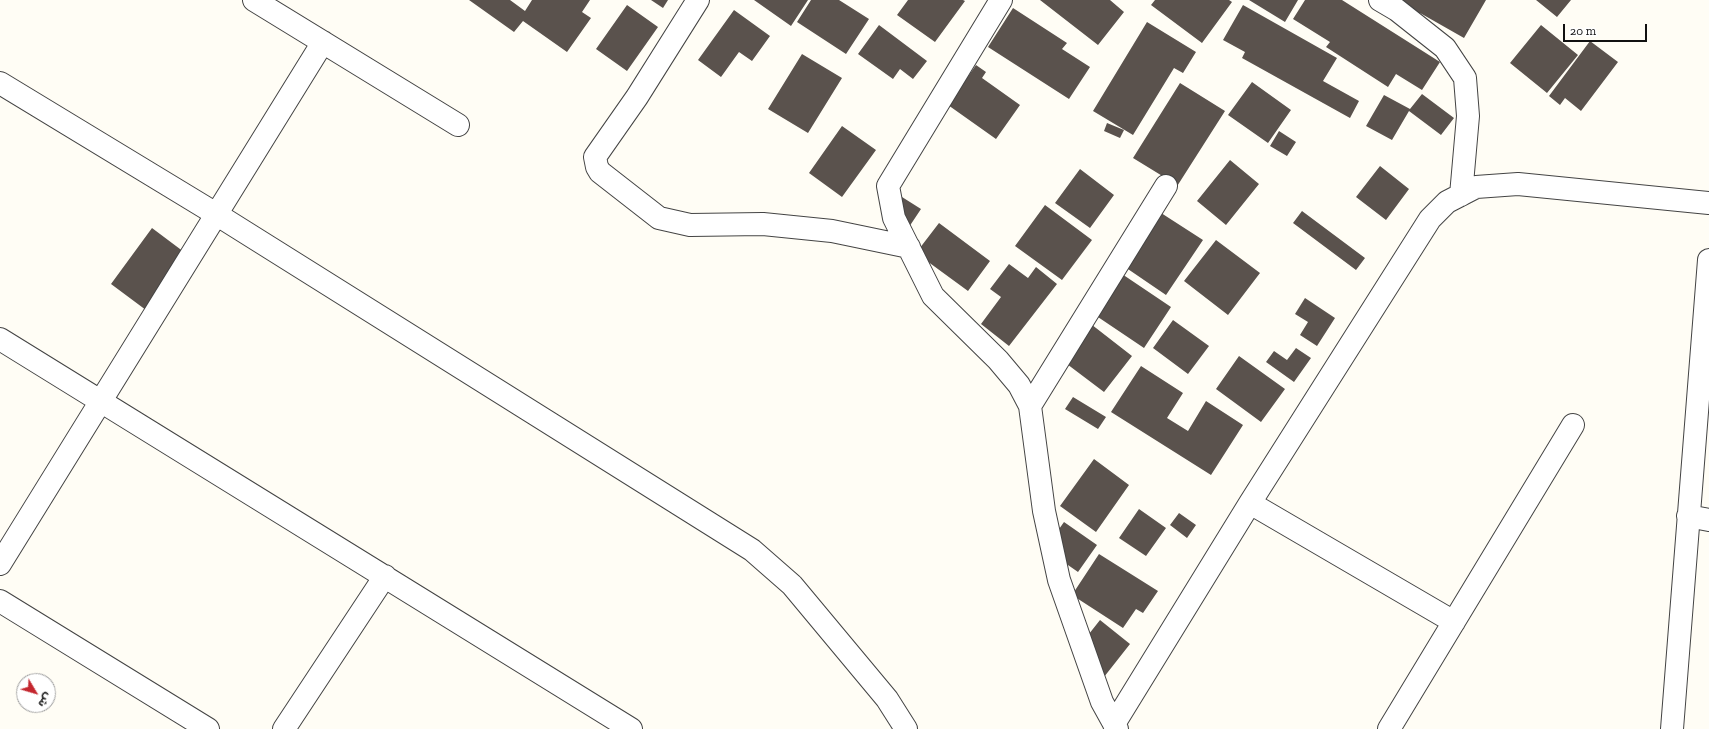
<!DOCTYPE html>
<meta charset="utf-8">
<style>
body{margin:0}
#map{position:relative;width:1709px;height:729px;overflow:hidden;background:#fffdf5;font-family:"Zilla Slab","Noto Sans Arabic",serif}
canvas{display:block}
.north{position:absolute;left:16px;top:673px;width:40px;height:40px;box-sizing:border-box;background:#fff;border:1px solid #a0a0a0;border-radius:50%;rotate:128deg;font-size:11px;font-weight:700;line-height:16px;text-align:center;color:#111}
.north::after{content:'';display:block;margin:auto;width:14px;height:18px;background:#c4262e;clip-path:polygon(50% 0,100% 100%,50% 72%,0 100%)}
.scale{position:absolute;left:1563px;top:24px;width:84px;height:18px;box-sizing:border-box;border:2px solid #111;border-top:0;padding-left:5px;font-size:12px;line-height:14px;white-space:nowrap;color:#111;-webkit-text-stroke:3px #fff;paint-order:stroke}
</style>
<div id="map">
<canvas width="1709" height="729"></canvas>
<div class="north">ش</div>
<div class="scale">20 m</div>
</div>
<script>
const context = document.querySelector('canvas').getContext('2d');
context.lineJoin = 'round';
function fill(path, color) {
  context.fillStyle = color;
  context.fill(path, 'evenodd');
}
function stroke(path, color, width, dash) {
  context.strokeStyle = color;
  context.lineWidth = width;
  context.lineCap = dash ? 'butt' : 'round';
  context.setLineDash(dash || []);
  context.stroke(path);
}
fill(new Path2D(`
 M469,0H510L525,11L532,0H590L582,12L591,18L567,52L523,21L514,32Z
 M651,0H668L663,8Z
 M754,0H808L791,26Z
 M811,0H839L869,19L846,54L797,22Z
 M908,0H963L965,1L935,42L897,15Z
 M1040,0H1110L1124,12L1098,45Z
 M1155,0H1229L1232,2L1202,43L1151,5Z
 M1249,0H1298L1285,22Z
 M1305,0H1342L1440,62L1422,90L1396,74L1388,87L1326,47L1330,42L1293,19Z
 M1381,0H1486L1464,38L1420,13L1416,20Z
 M1536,0H1571L1557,17Z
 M627,5L658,27L627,71L596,49Z
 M1243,5L1337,58L1323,81L1359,101L1350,118L1242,58L1245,52L1223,40Z
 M1013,8L1067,43L1062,49L1090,67L1069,99L988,47Z
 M734,10L770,36L752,61L739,52L721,77L698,60Z
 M1147,22L1196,52L1183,73L1174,68L1133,135L1093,111Z
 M879,25L927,61L913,79L900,69L893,79L858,54Z
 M1541,25L1578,55L1547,93L1510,63Z
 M1590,41L1618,62L1581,111L1565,98L1560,105L1549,96Z
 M802,54L842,78L808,133L768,109Z
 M976,65L986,72L982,78L1020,105L996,139L948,105Z
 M1252,82L1291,110L1268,143L1228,115Z
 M1180,83L1225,111L1174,191L1164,177L1133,158Z
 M1422,94L1454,118L1441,135L1409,111L1392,140L1366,126L1384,95L1410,109Z
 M1107,123L1124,130L1120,138L1104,131Z
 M842,126L876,150L842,197L809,173Z
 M1279,131L1296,142L1287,156L1270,146Z
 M1230,160L1259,184L1226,225L1197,201Z
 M1380,166L1409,189L1386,220L1356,197Z
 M1080,169L1114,195L1090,228L1055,203Z
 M902,197L921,209L909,227L890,215Z
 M1045,205L1092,240L1062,280L1015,246Z
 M1158,211L1203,240L1166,295L1122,265Z
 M1302,211L1365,258L1356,270L1293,223Z
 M939,223L990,261L968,291L916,253Z
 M152,228L196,261L154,316L111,284Z
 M1216,240L1260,273L1228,315L1184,281Z
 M1009,264L1028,278L1036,267L1057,284L1009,346L981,324L1001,297L990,289Z
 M1119,272L1171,307L1144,348L1092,313Z
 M1305,298L1335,318L1317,346L1300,335L1308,322L1295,314Z
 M1173,320L1209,346L1188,374L1153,348Z
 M1087,321L1132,356L1104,392L1059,358Z
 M1296,348L1311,358L1294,382L1266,362L1274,351L1287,360Z
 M1239,356L1285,389L1261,422L1216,389Z
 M1141,366L1183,393L1167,418L1188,431L1206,401L1243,425L1211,475L1111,412Z
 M1073,397L1106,417L1098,429L1065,409Z
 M1094,459L1129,485L1096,532L1060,506Z
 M1139,509L1166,528L1146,556L1119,538Z
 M1179,513L1196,525L1187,538L1170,525Z
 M1064,522L1097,545L1078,572L1045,549Z
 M1099,554L1158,591L1143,613L1136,609L1123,628L1072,595Z
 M1100,620L1130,644L1104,677L1074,653Z`), '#5a524d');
const street = new Path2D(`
 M254,0L458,125
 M698,0L637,97L595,157L597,167L600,172L659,218L690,225L763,224L832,231L909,247
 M1001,0L888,186L894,218L933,296L998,360L1019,385L1030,406L1044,511L1059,580L1102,702L1117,729
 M1380,0L1397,10L1445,48L1465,78L1468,116L1461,195
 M0,83L216,214L752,550L792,585L887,699L906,729
 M0,339L631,729
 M1030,406L1166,186
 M1250,503L1454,622
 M1688,516L1709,520
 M0,564L323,42
 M0,601L208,729
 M1114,724L1250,503L1430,219L1447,202L1476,187L1518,184L1709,203
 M284,729L385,576
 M1389,729L1573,425
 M1672,729L1709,260`);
stroke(street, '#444', 24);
stroke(street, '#fff', 22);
</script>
